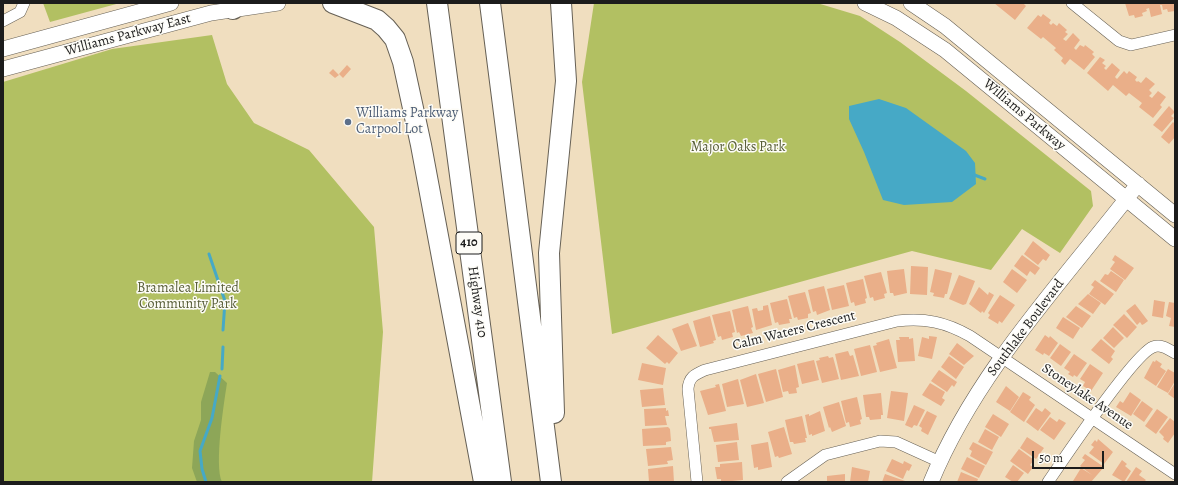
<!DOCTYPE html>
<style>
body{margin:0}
#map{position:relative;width:1178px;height:485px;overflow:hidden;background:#f0debf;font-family:Alegreya,serif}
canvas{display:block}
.frame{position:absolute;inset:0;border:4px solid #1c1c1c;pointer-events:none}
.scale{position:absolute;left:1032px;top:451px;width:72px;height:18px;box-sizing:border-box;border:2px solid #1c1c1c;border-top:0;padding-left:5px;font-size:12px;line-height:14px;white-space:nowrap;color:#1c1c1c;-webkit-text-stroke:3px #fdfcf7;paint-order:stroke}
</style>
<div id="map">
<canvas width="1178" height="485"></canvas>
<div class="frame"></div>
<div class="scale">50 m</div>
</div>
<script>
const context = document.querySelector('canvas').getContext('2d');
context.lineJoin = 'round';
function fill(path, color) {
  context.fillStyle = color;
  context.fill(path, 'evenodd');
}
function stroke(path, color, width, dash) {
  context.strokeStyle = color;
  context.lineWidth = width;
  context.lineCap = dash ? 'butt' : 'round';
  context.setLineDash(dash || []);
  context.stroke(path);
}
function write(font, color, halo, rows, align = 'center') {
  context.font = font + ' Alegreya,serif';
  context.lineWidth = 3;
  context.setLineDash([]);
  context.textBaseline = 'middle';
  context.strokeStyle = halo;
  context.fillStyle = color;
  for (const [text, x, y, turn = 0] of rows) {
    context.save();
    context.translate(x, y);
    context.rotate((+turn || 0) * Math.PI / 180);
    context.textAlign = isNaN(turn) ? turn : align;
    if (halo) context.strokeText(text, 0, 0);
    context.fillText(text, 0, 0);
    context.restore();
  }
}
fill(new Path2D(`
 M43,3H120L50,22Z
 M594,3H817L860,16L900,42L966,91L1091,191L1093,206L1060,253L1022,229L991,270L912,251L612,334L582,82Z
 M212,35L227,84L254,123L309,150L374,227L383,332L372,482H4L3,82L112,49Z`), '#b2c062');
fill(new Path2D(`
 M210,372H215L227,383C224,403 214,465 222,482H197L192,468L194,441L201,420V402Z`), '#8da658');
fill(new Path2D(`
 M879,99L906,108L966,151L975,163L976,184L952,202L904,205L883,200L864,152L849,119V106Z`), '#46a9c6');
stroke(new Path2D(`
 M972,174L985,179
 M209,254L225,301L223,330
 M222,369L223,347
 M206,482L202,469L200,451L212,418L220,376`), '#46a9c6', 3);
fill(new Path2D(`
 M994,3H1023L1026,6L1015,20Z
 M1125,3H1175V11L1168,12L1167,9L1163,10L1162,5H1160L1162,14L1151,17L1149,8L1146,9L1147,11L1142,13L1143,16L1135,18L1134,15L1129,16Z
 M1043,14L1051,20L1049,23L1051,25L1053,23L1057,26L1059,23L1067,30L1065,32L1068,34L1063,39L1066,41L1073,33L1080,40L1074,48L1076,50L1080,45L1084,47L1085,45L1094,52L1092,54L1095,57L1084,70L1070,59L1065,65L1061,61L1063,58L1054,50L1056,48L1043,37L1041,39L1027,28L1038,15L1041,17Z
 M1100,57L1105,60L1102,63L1106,66L1104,68L1106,70L1112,63L1120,70L1115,77L1117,79L1124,71L1127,74L1129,71L1137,77L1135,80L1137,82L1138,81L1141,83L1146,77L1155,84L1149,90L1152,93L1149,96L1152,98L1158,91L1166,97L1160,105L1162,107L1153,118L1139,107L1142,103L1129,93L1126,96L1113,85L1108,91L1087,73Z
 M347,65L351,69L343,78L339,74Z
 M333,69L339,75L335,78L329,73Z
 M1169,106L1175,112L1171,116L1174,118L1162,132L1153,125Z
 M1173,122L1175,124V137L1169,144L1161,137Z
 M1033,241L1050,255L1046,261L1043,259L1038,265L1024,254Z
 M1022,255L1040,268L1035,275L1030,271L1027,276L1014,266Z
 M1115,255L1134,268L1125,280L1110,269L1115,262L1112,260Z
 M911,266L928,267L927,295L910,294Z
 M904,269L907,293L894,296L893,293H890L887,271Z
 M935,269L952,273L947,294H945L944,298L933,296L934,293L930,292Z
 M1012,269L1027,280L1017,293L1003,282Z
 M1111,271L1124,280L1116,292L1100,281L1105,274L1108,275Z
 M881,272L887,293L884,294L885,298L874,301L873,297L870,298L864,276Z
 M959,275L975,281L966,304L963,305L949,299Z
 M863,279L867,298L865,299L866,303L855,306L854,302L851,303L846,283Z
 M1095,280L1114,294L1105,305L1089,294L1094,287L1091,285Z
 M844,285L849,306L832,310L827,289Z
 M824,286L830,310L817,315L816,311L813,312L808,290Z
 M979,287L988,295L989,292L994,295L984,313L982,311L981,313L969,304Z
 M805,292L811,313L808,314V318L798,320L797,317L794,318L788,296Z
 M1088,294L1101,303L1093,314L1078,304Z
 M1000,295L1015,305L1002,323L999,321L998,324L988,318L990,315L988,313Z
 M787,299L792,319H789L790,323L779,325L778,322L775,323L770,303Z
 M1154,300L1165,302L1163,318L1152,316Z
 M1169,302L1175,303V327L1169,326L1171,318L1166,316Z
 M1135,304L1148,321L1144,324L1142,325L1140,322L1137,325L1126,311Z
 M768,305L772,325L756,330L752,309L757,308L758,311L763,310V306Z
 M748,306L753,327L751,328L753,333L741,336L739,332L737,333L732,310Z
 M1076,306L1091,316L1082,328L1066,317Z
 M730,311L735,332L732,333L733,337L722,340L721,336L718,337L712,315Z
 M1124,314L1137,327L1127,338L1113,325Z
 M710,316L716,340L713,341L714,343L700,347L693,321Z
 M1063,317L1080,328L1073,339L1056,328Z
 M688,323L697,346L681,351L672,329Z
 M1113,327L1124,338L1114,348L1103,338Z
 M658,335L678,353L669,364L667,362L665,364L646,348Z
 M1045,335L1049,338L1050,336L1058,343L1049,356L1044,353L1043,355L1035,350Z
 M929,336L937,337L932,359L918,356L922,337L929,339Z
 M899,337H909V339L913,338L915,361L898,362L896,340H900Z
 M889,339L897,368L880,372L873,346L877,345L876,343Z
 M1101,339L1115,351L1111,357L1113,359L1109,364L1091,350Z
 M957,343L974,356L964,365L949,354Z
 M1060,344L1071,352L1061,366L1050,358Z
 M870,345L877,372L861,376L854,349Z
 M848,351L850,356L853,355L859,376L841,380L835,354Z
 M1074,354L1087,363L1077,377L1074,375L1073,377L1068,374L1070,372L1064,368Z
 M828,356L829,358L833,357L839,379L822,383L816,361L820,360L819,358Z
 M949,356L964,367L956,379L941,367Z
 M814,360L819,380L802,384L797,364Z
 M1156,360L1162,364L1160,367L1166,371L1156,386L1144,378L1153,361L1155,362Z
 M642,363L666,368L663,385L638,380Z
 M1090,364L1103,373L1091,391L1083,386L1085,382L1080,379Z
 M795,365L799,387L796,388L797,393L789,394L788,391L783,392L778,370Z
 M776,369L783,397L766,402L758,374Z
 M1168,369L1175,373V381L1168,393L1157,387Z
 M939,370L957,382L954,387L952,385L947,392L931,381Z
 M756,374L764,403L747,407L740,380Z
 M738,379L744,404L727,407L722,384Z
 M930,383L945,392L942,398L945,400L941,406L922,395Z
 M1175,383V399L1168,394Z
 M719,384L726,411L708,415L700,391L716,387L715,385Z
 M1006,386L1019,397L1010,411L996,402Z
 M663,388L665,405L642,407L640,390Z
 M891,391L908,393L904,421L887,418Z
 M1023,392L1031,397L1029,400L1035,405L1024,422L1010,412Z
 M1130,392L1141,400L1131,416L1116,407L1120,401L1123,403Z
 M881,393L883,415H881V419L870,420L869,417H866L863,395Z
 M857,397L862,419L860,420L861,424L850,427L849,422L846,423L841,401Z
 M1142,401L1153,409L1144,422L1133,414Z
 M839,402L846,426L832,432L830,427L829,428L823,407Z
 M914,405L925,410L917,426L914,425L912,428L905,425Z
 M666,408V411L668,410L669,416H665L667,425L645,426L644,409Z
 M1036,408L1042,412L1045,408L1051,413L1038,431L1026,422Z
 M1157,409L1168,417L1156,434L1145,426Z
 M820,411L825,431L812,436V434L809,435L805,415L809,414V416Z
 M927,411L937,416L928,435L921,431L922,428L919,426Z
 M993,414L1009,424L1001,437L985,427Z
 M802,416L807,438H805L806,442L794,444L793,442H790L785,420Z
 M1050,417L1057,422L1059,419L1066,423L1054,440L1040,430Z
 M1170,418L1175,422V433L1168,443L1163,439L1164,437L1159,432Z
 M737,423L739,440L714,442L711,429H709V427Z
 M668,427L670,429L671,441L666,442V445L643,446L642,429Z
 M784,427L792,454L779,458L778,456L775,457L768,432Z
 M985,429L999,437L992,450L978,442Z
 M1027,437L1044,448L1036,459L1020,448Z
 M1098,439L1113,452L1104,464L1089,453L1094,447L1091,445L1095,440L1097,442Z
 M737,442L739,460L718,462L716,445Z
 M768,442L772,467L758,470V467L754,468L751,445Z
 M973,442L993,452L986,465L970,456L972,451L969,449Z
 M671,447L673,460L667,461L668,464L648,466L646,449Z
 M1019,449L1034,460L1030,465L1033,467L1028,474L1010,461Z
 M1085,454L1104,467L1091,482H1075L1073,481L1081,468L1092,475L1080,466L1085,460L1082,458Z
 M967,457L985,466L979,478L961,469Z
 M892,459L903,464L904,461L912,465L909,471L907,470L903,479L886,471Z
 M1122,460L1127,464L1125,466L1131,471L1124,482L1112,475Z
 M742,462L743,480L721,482V479H717L715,467H720V464Z
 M1013,465L1024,473L1017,482H1013L1005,477Z
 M673,466L674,482H649L648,469Z
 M852,467L870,471L868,482H850Z
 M1136,467L1142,471L1139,475L1146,480L1144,482H1126Z
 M961,472L978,479L977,482H957Z
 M845,474V482H827V476Z
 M885,474L908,482H882Z`), '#eaaf89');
const street = new Path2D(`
 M1072,3L1119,41L1131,45L1175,35
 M3,21L20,12L24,3
 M697,482L688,389C689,377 694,375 705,370L897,321C926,318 945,322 970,336L1175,474
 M787,482L825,455L880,441L896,442L940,462
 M1048,482C1063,460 1134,354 1153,347C1161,344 1168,349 1175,353`);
const secondary = new Path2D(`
 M865,3L896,18L945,50L1175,239
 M911,3L945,26L1175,215
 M3,49L171,3
 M3,69L211,13L278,3
 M931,482C977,370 1065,279 1138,184`);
const highway = new Path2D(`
 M232,3L233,9
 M333,3L377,20L386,28L395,39L403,62L421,145L484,482
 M437,3L501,482
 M490,3L551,482
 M554,413L549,253L566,81L561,3`);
stroke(street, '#666055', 12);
stroke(secondary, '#666055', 16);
stroke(highway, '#666055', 22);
stroke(street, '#fff', 11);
stroke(secondary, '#fff', 15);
stroke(highway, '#fff', 20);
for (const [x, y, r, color] of [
 [348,122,4,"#5c6f8a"]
]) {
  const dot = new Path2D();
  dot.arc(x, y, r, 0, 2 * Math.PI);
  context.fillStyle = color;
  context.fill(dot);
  stroke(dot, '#fdfcf7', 1.5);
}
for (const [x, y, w] of [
 [469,243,26]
]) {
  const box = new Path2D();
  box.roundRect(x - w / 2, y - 11, w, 22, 3);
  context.fillStyle = '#fdfcf7';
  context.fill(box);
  stroke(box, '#1c1c1c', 1);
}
write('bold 13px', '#1c1c1c', null, [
 ["410",469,243]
]);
write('14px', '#1c1c1c', '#fdfcf7', [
 ["Williams Parkway East",128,35,-15],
 ["Williams Parkway",1024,115,40],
 ["Highway 410",477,302,82],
 ["Southlake Boulevard",1026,328,-53],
 ["Calm Waters Crescent",794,331,-14],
 ["Stoneylake Avenue",1087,397,34]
]);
write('14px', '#4e5e75', '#fdfcf7', [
 ["Williams Parkway",356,114],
 ["Carpool Lot",356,130]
], 'left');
write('14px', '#585e38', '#fdfcf7', [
 ["Major Oaks Park",738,148],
 ["Bramalea Limited",188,289],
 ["Community Park",188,305]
]);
</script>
